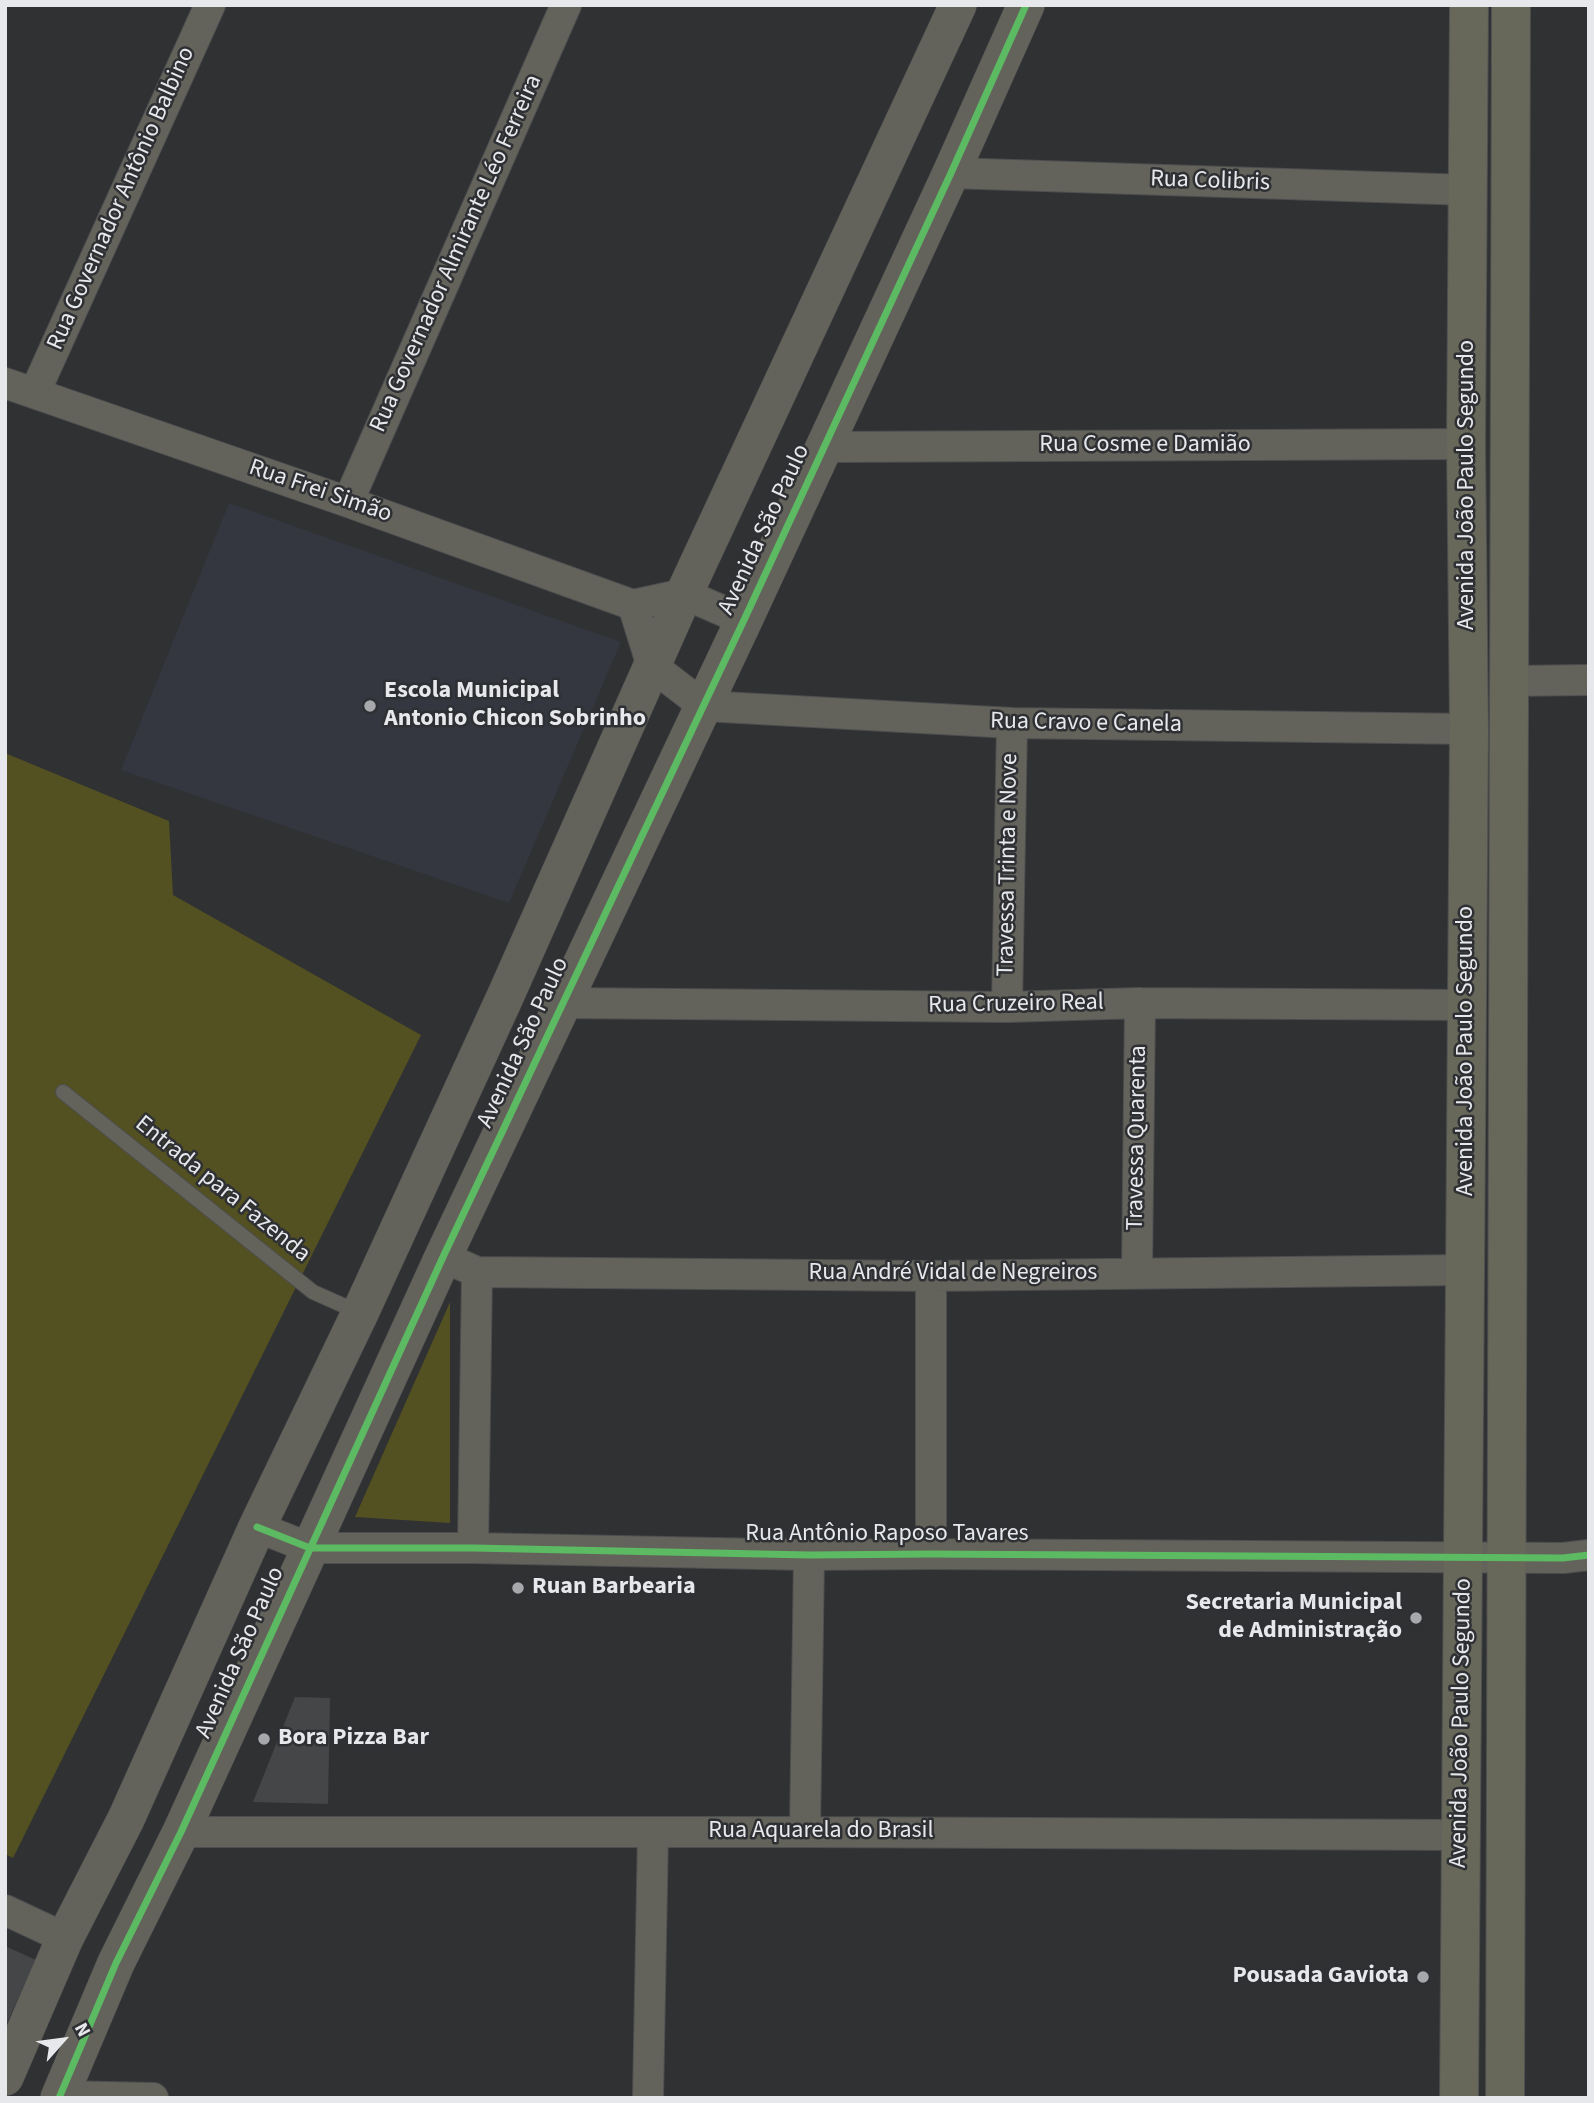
<!DOCTYPE html>
<meta charset="utf-8">
<style>
body{margin:0}
#map{position:relative;width:1594px;height:2103px;overflow:hidden;background:#2f3133;font-family:"Source Sans 3",sans-serif}
canvas{display:block}
.frame{position:absolute;inset:0;border:7px solid #e7e8eb;pointer-events:none}
.north{position:absolute;left:28px;top:2005px;width:70px;height:70px;-webkit-text-stroke:5px #2e3034;paint-order:stroke;rotate:62deg;font-size:19px;font-weight:700;line-height:28px;text-align:center;color:#e7e8eb}
.north::after{content:'';display:block;margin:auto;width:24px;height:32px;background:#e7e8eb;clip-path:polygon(50% 0,100% 100%,50% 72%,0 100%)}
</style>
<div id="map">
<canvas width="1594" height="2103"></canvas>
<div class="frame"></div>
<div class="north">N</div>
</div>
<script>
const context = document.querySelector('canvas').getContext('2d');
context.lineJoin = 'round';
function fill(path, color) {
  context.fillStyle = color;
  context.fill(path, 'evenodd');
}
function stroke(path, color, width, dash) {
  context.strokeStyle = color;
  context.lineWidth = width;
  context.lineCap = dash ? 'butt' : 'round';
  context.setLineDash(dash || []);
  context.stroke(path);
}
function write(font, color, halo, rows, align = 'center') {
  context.font = font + ' "Source Sans 3",sans-serif';
  context.lineWidth = 5;
  context.setLineDash([]);
  context.textBaseline = 'middle';
  context.strokeStyle = halo;
  context.fillStyle = color;
  for (const [text, x, y, turn = 0] of rows) {
    context.save();
    context.translate(x, y);
    context.rotate((+turn || 0) * Math.PI / 180);
    context.textAlign = isNaN(turn) ? turn : align;
    if (halo) context.strokeText(text, 0, 0);
    context.fillText(text, 0, 0);
    context.restore();
  }
}
fill(new Path2D(`
 M229,503L621,642L509,903L121,770Z`), '#343740');
fill(new Path2D(`
 M5,753L169,821L173,895L421,1035L13,1858L5,1854Z
 M450,1302V1523L355,1517Z`), '#535022');
fill(new Path2D(`
 M295,1697L330,1698L328,1804L253,1802Z
 M5,1946L36,1960L5,2027Z`), '#454648');
const service = new Path2D(`
 M63,1092L313,1292L358,1312`);
const minor = new Path2D(`
 M951,173L1469,190
 M5,383L348,502L633,605L684,594L744,620
 M35,392L210,5
 M824,447L1466,444
 M348,502L566,5
 M633,605L652,666L704,706L1012,723L1469,729
 M1510,681L1589,680
 M564,1003L1007,1007L1140,1003L1467,1005
 M1007,1007L1012,723
 M443,1257L477,1272L931,1276L1466,1270
 M1137,1273L1140,1003
 M257,1527L310,1548H473L809,1555L931,1554L1563,1558L1589,1555
 M473,1548L477,1272
 M931,1554V1276
 M181,1832H805L1461,1835
 M805,1832L809,1555
 M5,1910L65,1938
 M60,2096L153,2098
 M648,2098L653,1832`);
const tertiary = new Path2D(`
 M5,2077L65,1938L126,1819L257,1527L360,1313L505,997L684,594L958,5
 M59,2098L116,1963L181,1832L443,1257L744,620L951,173L1026,5`);
const secondary = new Path2D(`
 M1459,2098L1469,729L1466,444L1469,5
 M1505,2098L1511,5`);
stroke(service, '#4d4e50', 16);
stroke(minor, '#4d4e50', 32);
stroke(tertiary, '#4d4e50', 38);
stroke(secondary, '#4d4e50', 40);
stroke(service, '#64635b', 14);
stroke(minor, '#64635b', 30);
stroke(tertiary, '#64635b', 37);
stroke(secondary, '#67675a', 38);
stroke(new Path2D(`
 M257,1527L310,1548H473L809,1555L931,1554L1563,1558L1589,1555
 M59,2098L116,1963L181,1832L443,1257L744,620L951,173L1026,5`), '#5cba63', 7);
for (const [x, y, r, color] of [
 [370,706,7,"#a7a8ab"],
 [518,1588,7,"#a7a8ab"],
 [1416,1618,7,"#a7a8ab"],
 [264,1739,7,"#a7a8ab"],
 [1423,1977,7,"#a7a8ab"]
]) {
  const dot = new Path2D();
  dot.arc(x, y, r, 0, 2 * Math.PI);
  context.fillStyle = color;
  context.fill(dot);
  stroke(dot, '#2e3034', 2.5);
}
write('24px', '#e7e8eb', '#2e3034', [
 ["Rua Colibris",1210,182,2],
 ["Rua Governador Antônio Balbino",122,199,-66],
 ["Rua Governador Almirante Léo Ferreira",457,254,-66],
 ["Rua Cosme e Damião",1145,446],
 ["Avenida João Paulo Segundo",1468,485,-90],
 ["Rua Frei Simão",320,492,19],
 ["Avenida São Paulo",765,530,-65],
 ["Rua Cravo e Canela",1086,724,1],
 ["Travessa Trinta e Nove",1009,865,-89],
 ["Rua Cruzeiro Real",1016,1005,-1],
 ["Avenida São Paulo",524,1043,-65],
 ["Avenida João Paulo Segundo",1467,1051,-90],
 ["Travessa Quarenta",1138,1138,-89],
 ["Entrada para Fazenda",222,1190,39],
 ["Rua André Vidal de Negreiros",953,1274],
 ["Rua Antônio Raposo Tavares",887,1535],
 ["Avenida São Paulo",241,1653,-66],
 ["Avenida João Paulo Segundo",1462,1723,-89],
 ["Rua Aquarela do Brasil",821,1832]
]);
write('bold 24px', '#e7e8eb', '#2e3034', [
 ["Escola Municipal",384,692],
 ["Antonio Chicon Sobrinho",384,720],
 ["Ruan Barbearia",532,1588],
 ["Secretaria Municipal",1402,1604,"right"],
 ["de Administração",1402,1632,"right"],
 ["Bora Pizza Bar",278,1739],
 ["Pousada Gaviota",1409,1977,"right"]
], 'left');
</script>
